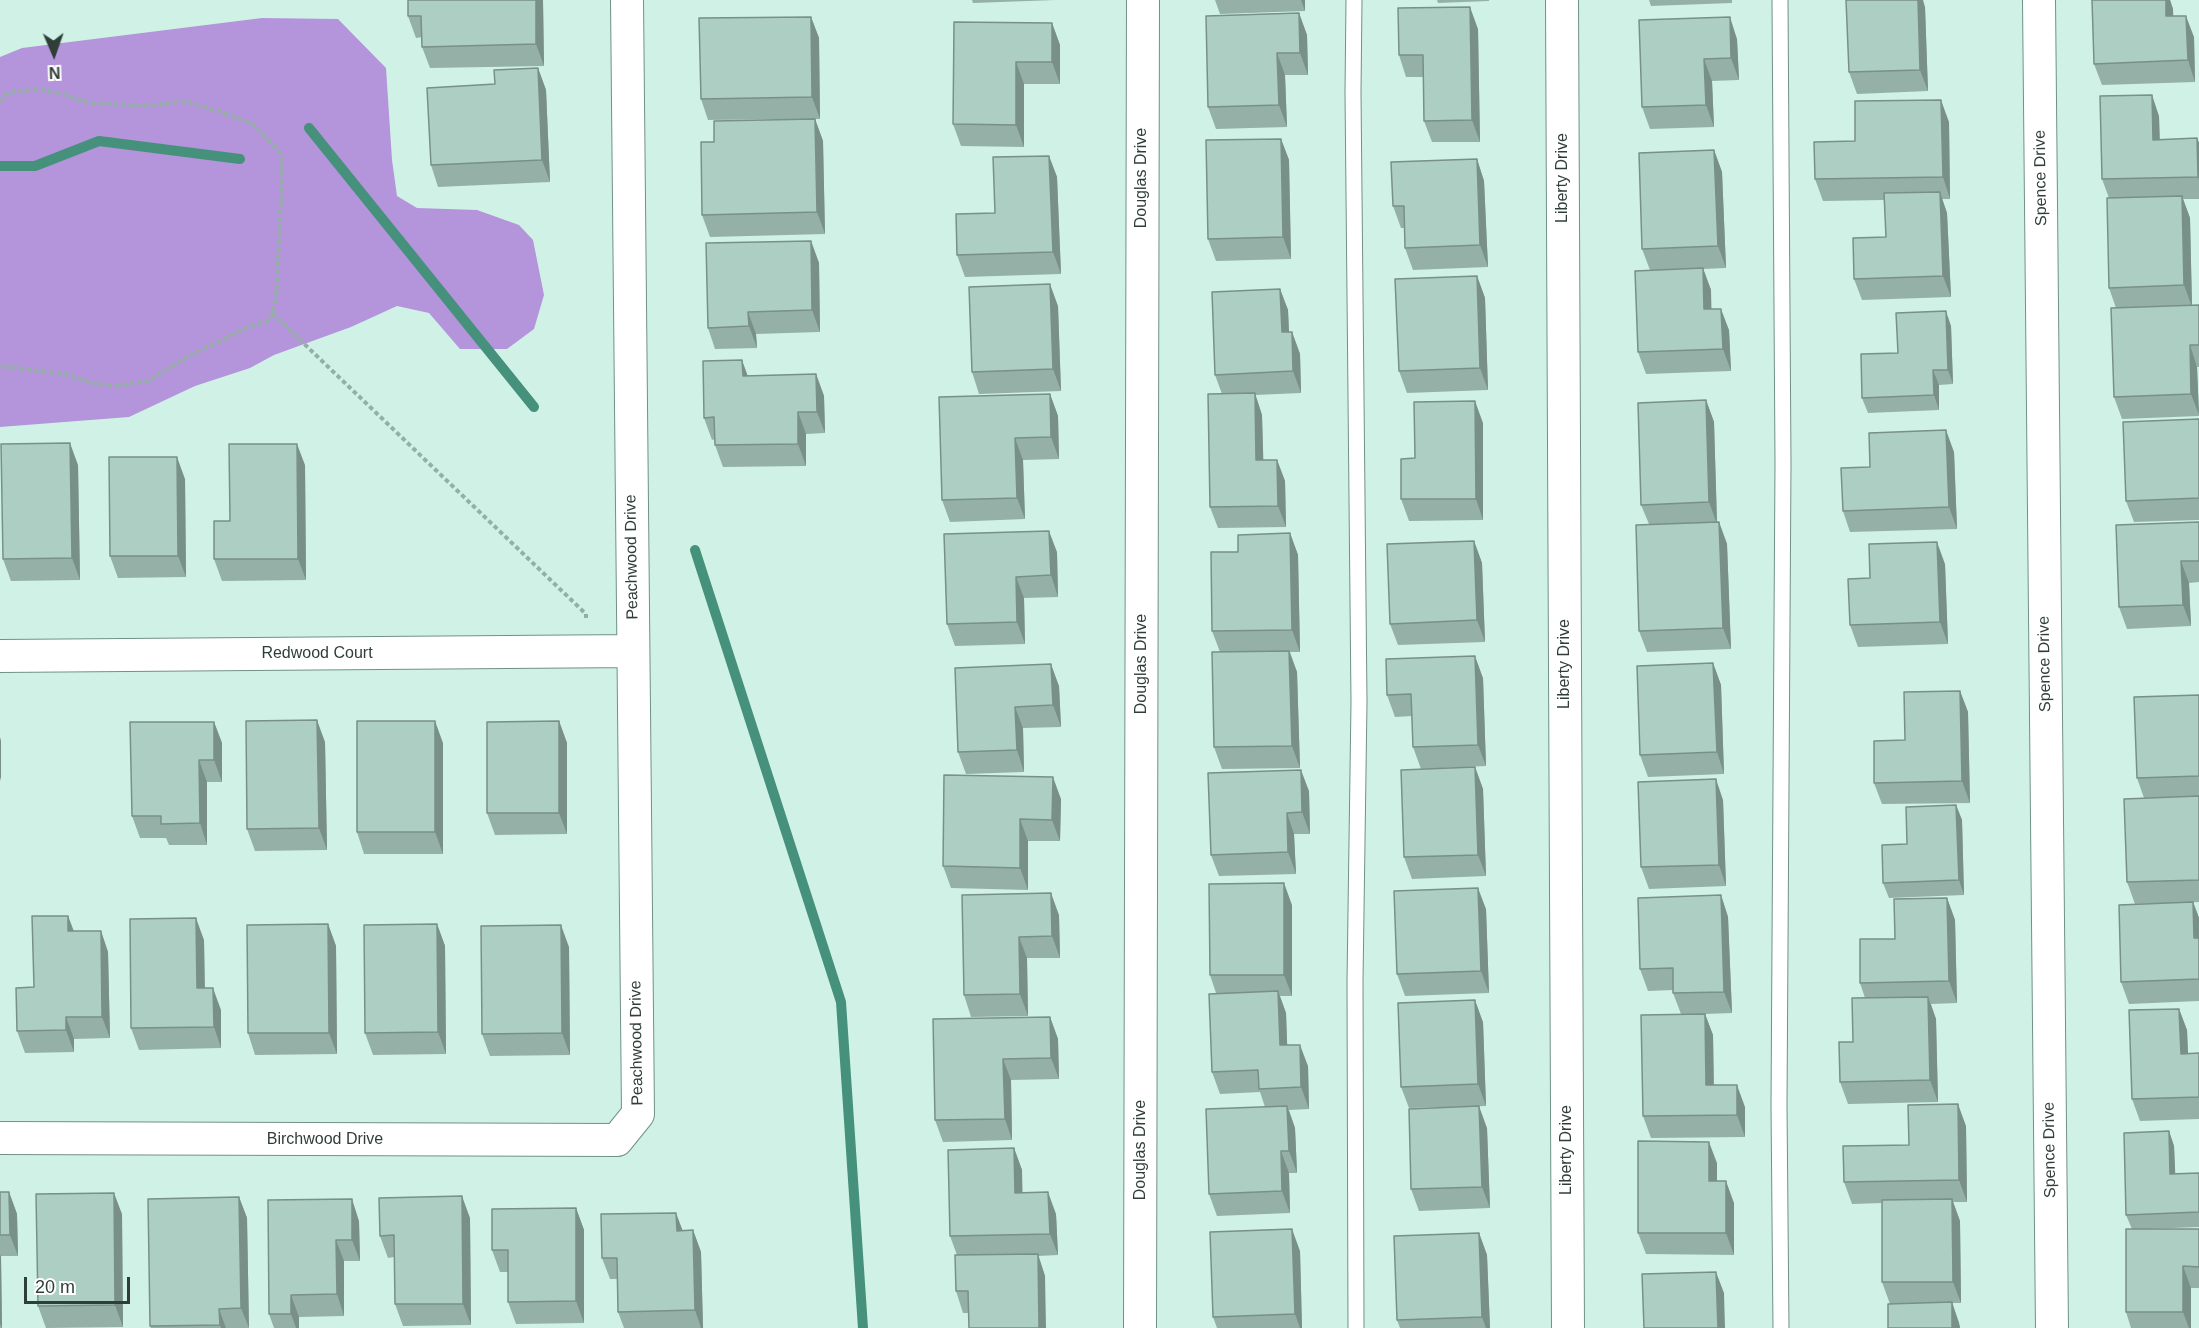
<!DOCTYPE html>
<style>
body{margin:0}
#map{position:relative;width:2199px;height:1328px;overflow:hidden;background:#d0f2e6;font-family:Arial,sans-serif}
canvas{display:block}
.north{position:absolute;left:24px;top:24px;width:60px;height:60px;-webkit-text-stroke:4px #fff;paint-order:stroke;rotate:178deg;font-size:16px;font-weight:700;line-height:24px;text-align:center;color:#303e39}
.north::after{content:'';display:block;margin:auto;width:21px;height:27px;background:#303e39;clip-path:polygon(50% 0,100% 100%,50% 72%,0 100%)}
.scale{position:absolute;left:24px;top:1277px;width:106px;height:27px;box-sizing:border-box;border:3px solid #303e39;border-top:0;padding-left:8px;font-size:18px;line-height:21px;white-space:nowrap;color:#303e39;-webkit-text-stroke:4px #fff;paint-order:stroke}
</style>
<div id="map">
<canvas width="2199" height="1328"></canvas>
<div class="north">N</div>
<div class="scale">20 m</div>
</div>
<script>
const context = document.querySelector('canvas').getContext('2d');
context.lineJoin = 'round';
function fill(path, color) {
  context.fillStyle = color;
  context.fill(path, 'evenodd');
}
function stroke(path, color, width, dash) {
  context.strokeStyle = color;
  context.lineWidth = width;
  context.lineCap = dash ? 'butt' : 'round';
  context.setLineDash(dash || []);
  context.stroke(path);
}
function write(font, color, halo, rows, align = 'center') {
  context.font = font + ' Arial,sans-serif';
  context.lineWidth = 6;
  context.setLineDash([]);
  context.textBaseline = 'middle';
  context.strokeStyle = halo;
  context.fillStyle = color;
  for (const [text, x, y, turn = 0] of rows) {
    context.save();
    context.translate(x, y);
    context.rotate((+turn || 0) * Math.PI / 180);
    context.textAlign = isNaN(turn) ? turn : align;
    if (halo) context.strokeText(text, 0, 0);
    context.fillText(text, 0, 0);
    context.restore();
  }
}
fill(new Path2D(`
 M262,18L338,19L386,68L392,160L397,196L417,208L477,210L519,225L533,240L544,295L534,329L507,349H460L429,313L397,306L351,327L274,355L250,368L195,386L129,417L0,427V57L22,48Z`), '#b494da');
stroke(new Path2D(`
 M309,128L534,407
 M0,166H35L99,141L240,159
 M695,550L841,1002L863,1328`), '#46917b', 10);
const service = new Path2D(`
 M1354,0L1353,92L1359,702L1355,981L1356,1328
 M1780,0L1783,463L1779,1105L1781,1328`);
const minor = new Path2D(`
 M1562,0L1568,1328
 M2039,0L2052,1328
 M0,656L633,651
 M0,1138L617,1140L638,1114L627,0
 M1140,1328L1143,0`);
stroke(service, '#719185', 17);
stroke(minor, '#719185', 34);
stroke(new Path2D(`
 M0,102L8,93L36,89L63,94L89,103L150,106L184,101L218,111L253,124L281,154L282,180L276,302L270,320L248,327L187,357L148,381L116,386L91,383L65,374L0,366
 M272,313L586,614V618`), '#94afa5', 4, [4.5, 3]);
stroke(service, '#fff', 15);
stroke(minor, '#fff', 32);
fill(new Path2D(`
 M408,0H543L544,66L430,68L422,47V37L416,38L408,16Z
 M972,0H1056L973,3Z
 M1215,0H1305V11L1220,14Z
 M1437,0H1489V1L1438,3Z
 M1649,0H1732V3L1651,6Z
 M2092,0H2170L2173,9V16L2194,37L2195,82L2102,85L2094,64Z
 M1925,7L1928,91L1857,94L1849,72Z
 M1299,13L1307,35L1308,75H1285L1287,127L1216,129L1208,107Z
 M811,17L819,38L820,119H815L823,141L825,234L710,237L702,215L790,119L708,120L701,99Z
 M1639,20L1737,39L1739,80L1712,81L1714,127L1650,129L1642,107Z
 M1052,23L1060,45V84H1024V147L961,146L953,124Z
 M1478,29L1480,142H1432L1424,121L1423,77H1406L1399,55Z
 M538,68L546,90L550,182L438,187L431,165L495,84Z
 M2159,116L2160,140L2197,138L2199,143V199H2183L2190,218L2192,305H2199V367H2197L2199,416L2122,419L2114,397L2116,308L2109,288V198L2102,179Z
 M1949,122L1950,199H1942L1947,213L1951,297L1862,300L1854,279L1886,237L1884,200L1823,201L1815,179L1855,141Z
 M1281,139L1289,160L1291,259L1216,261L1208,239Z
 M1714,150L1722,172L1726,268L1703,269L1711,290V309L1729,330L1731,371L1646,374L1638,352L1650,270L1642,249Z
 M1049,156L1057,177L1061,274L965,277L957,255L995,213Z
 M1477,159L1484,181L1488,267L1413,270L1405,248V228H1401L1393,206Z
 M811,241L819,263L820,332L756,334L757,348L715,349L708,328Z
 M1477,276L1485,298L1488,390L1407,393L1399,371Z
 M1280,289L1288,310L1289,332H1292L1300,354L1301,393L1255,395L1262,415L1263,460H1277L1285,481L1286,527L1218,528L1210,507L1222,394L1215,375Z
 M1058,306L1061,391L979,394L972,372Z
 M1951,326L1953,384L1939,385V410L1868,413L1862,398L1898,353Z
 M816,374L824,396L825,433L806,434V466L723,467L715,445V439L712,440L704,418L748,376Z
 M1050,394L1058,416L1059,459L1023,460L1025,519L950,522L942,500Z
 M1706,400L1714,422L1717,522H1719L1727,544L1731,649L1647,652L1639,631L1649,524L1641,505Z
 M2199,419V520L2134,522L2126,501Z
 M1483,423V520L1409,521L1401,499L1415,458Z
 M1954,452L1957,529L1850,532L1843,511L1870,467Z
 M78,465L80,580L11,581L3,559Z
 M305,465L306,580L222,581L214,559L230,521Z
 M185,479L186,577L118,578L110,556Z
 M2199,522V582L2189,583L2191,626L2127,629L2119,607Z
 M1290,533L1298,555L1300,652H1290L1297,672L1300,768L1222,769L1214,747L1220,652L1212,631L1238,552Z
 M944,534L1057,552L1058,597L1024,598L1025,644L955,646L947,624Z
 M1474,541L1482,563L1485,642L1398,645L1390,624Z
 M1945,564L1948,644L1858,647L1850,625L1870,578Z
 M1713,663L1721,685L1724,774L1648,777L1640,755Z
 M955,668L1059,686L1061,727L1023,728L1024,772L966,774L958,752Z
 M1483,678L1486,766L1421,769L1413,747L1412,716L1395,717L1387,695Z
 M1960,691L1968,712L1970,803L1882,804L1874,783L1905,740Z
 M2199,695V902L2135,904L2127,882L2144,798L2137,778Z
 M559,721L567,743V834L495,835L487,813Z
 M214,722L222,743V782H207V845H169L166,838H140L132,816Z
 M325,742L327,850L255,851L247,829Z
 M443,743V854H364L357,832Z
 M1475,767L1483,789L1486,876L1412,879L1404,857Z
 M944,775L1061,799L1060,841H1028V890L951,888L943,866Z
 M1309,791L1310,834H1294L1296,874L1219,876L1211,855Z
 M1723,800L1726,886L1649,889L1641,867Z
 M1956,805L1962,820L1964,895L1889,898L1883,883L1907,844Z
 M962,895L1059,915L1060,958H1027L1028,1016L971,1017L964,995Z
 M1721,895L1728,917L1732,1013L1705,1014L1713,1035L1714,1085L1745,1107V1137L1651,1138L1643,1116L1681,1014L1673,993V990L1648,991L1640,969Z
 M1947,898L1955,920L1957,1003L1931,1004L1936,1019L1938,1102L1848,1104L1840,1082L1853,1042L1865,998L1860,983L1895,939Z
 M2193,902L2199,918V1001L2129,1004L2121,982Z
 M1292,905V996H1280L1286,1013L1287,1045L1308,1066L1309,1109L1289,1110L1295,1128L1297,1173H1289L1290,1213L1217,1216L1209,1194L1265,1107L1260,1092L1220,1094L1212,1072L1216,993L1210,975Z
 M1486,909L1489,993L1405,996L1397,974Z
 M68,916L74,931H101L108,952L110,1038L74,1039V1052L25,1053L17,1031L34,987Z
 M328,924L336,946L337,1054L255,1055L248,1033Z
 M437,924L445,946L446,1054L373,1055L365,1033Z
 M204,940L205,988L221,1010V1048L139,1050L131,1028Z
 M569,947L570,1055L490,1056L482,1034Z
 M2179,1009L2187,1030L2188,1054L2199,1053V1119L2140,1121L2132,1099Z
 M1050,1017L1058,1039L1059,1079L1011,1080L1012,1140L943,1142L935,1120Z
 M1483,1022L1486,1106L1409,1108L1401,1087Z
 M1966,1126L1967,1202H1953L1960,1221L1961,1303H1952L1959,1323L1960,1328H1888L1890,1304L1882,1282V1203L1852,1204L1844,1182L1909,1145Z
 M1487,1128L1490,1208L1419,1211L1411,1189Z
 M2169,1131L2174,1146L2175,1174L2199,1173V1227L2147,1229H2199V1288H2191V1328H2131L2126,1312L2132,1229L2126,1215Z
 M1014,1148L1022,1170V1193L1056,1214L1058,1255L1038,1256L1045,1276L969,1313H963L956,1291L957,1255L950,1236Z
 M1717,1163V1181L1734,1203V1255L1646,1254L1638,1233Z
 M0,1192H9L17,1214L18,1256H1L2,1328H0Z
 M239,1197L247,1218L249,1328H151L150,1326Z
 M268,1200L359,1221L360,1261H344V1316L299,1317V1328H274L269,1314Z
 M576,1208L584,1230V1323L516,1324L508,1302V1272H500L492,1250Z
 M122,1214L123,1327L46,1328L38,1306Z
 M470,1218L471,1325L403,1326L395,1304L394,1257L388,1258L380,1236Z
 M693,1230L701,1252L703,1328H624L618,1312V1279H610L602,1258L683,1231Z
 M1479,1233L1487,1255L1490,1328H1400L1397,1320Z
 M1300,1251L1302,1328H1217L1213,1317Z`), '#95b1a7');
fill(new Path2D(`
 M536,0H543L544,66L536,44Z
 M1301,0H1305V11Z
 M1918,0H1923L1925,7L1928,91L1920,70Z
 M2166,0H2170L2173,9L2174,38L2166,16Z
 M1470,7L1478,29L1480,142L1472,120Z
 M1299,13L1307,35L1308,75L1300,53Z
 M2186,16L2194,37L2195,82L2188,60Z
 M811,17L819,38L820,119L812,97Z
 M1730,17L1737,39L1739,80L1731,58Z
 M1052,23L1060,45V84L1052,62Z
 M1277,53L1285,75L1287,127L1279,105Z
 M1704,59L1712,81L1714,127L1706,105Z
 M1016,62L1024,84V147L1016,125Z
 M538,68L546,90L550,182L542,160Z
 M2152,95L2159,116L2160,162L2153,140Z
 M1941,100L1949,122L1950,199L1943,177Z
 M815,119L823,141L825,234L817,212Z
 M2197,138L2199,143V180L2198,177Z
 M1281,139L1289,160L1291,259L1283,237Z
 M1714,150L1722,172L1726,268L1718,246Z
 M1049,156L1057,177L1061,274L1053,252Z
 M1477,159L1484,181L1488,267L1480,245Z
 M1940,192L1947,213L1951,297L1943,276Z
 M2182,196L2190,218L2192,307L2184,285Z
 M811,241L819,263L820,332L812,310Z
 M1703,268L1711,290L1712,331L1704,309Z
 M1477,276L1485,298L1488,390L1480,368Z
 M1050,284L1058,306L1061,391L1053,369Z
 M1280,289L1288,310L1290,354L1282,332Z
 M1721,309L1729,330L1731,371L1723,349Z
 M1946,311L1951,326L1953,384L1948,370Z
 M748,312L756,334L757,348L749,326Z
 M1292,332L1300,354L1301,393L1293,371Z
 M2190,345L2197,367L2199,415L2191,394Z
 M742,360L750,382L743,376Z
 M1933,370L1939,385V410L1934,395Z
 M816,374L824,396L825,433L817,412Z
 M1255,393L1262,415L1264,482L1256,460Z
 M1050,394L1058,416L1059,459L1051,437Z
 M1706,400L1714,422L1717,524L1709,502Z
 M1475,401L1483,423V520L1476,499Z
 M798,412L806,434V466L798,444Z
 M1946,430L1954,452L1957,529L1949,507Z
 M1015,438L1023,460L1025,519L1017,498Z
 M70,443L78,465L80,580L72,558Z
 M297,444L305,465L306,580L298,559Z
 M177,457L185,479L186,577L178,556Z
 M1277,460L1285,481L1286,527L1278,506Z
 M1719,522L1727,544L1731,649L1723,628Z
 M1049,531L1057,552L1058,597L1051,575Z
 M1290,533L1298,555L1300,652L1292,630Z
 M1474,541L1482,563L1485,642L1477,620Z
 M1937,542L1945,564L1948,644L1940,622Z
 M2181,561L2189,583L2191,626L2183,605Z
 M1016,577L1024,598L1025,644L1017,622Z
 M1289,651L1297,672L1300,768L1292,746Z
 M1475,656L1483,678L1486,766L1478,745Z
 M1713,663L1721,685L1724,774L1717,752Z
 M1051,664L1059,686L1061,727L1053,705Z
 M1960,691L1968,712L1970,803L1962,781Z
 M1015,707L1023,728L1024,772L1017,750Z
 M317,720L325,742L327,850L319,828Z
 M435,721L443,743V854L435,832Z
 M559,721L567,743V834L559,813Z
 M214,722L222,743V782L214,760Z
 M0,737L1,741V781L0,777Z
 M199,760L207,782V845L200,823Z
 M1475,767L1483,789L1486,876L1478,855Z
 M1301,770L1309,791L1310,834L1302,812Z
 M1053,777L1061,799L1060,841L1052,820Z
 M1716,779L1723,800L1726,886L1719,865Z
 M1956,805L1962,820L1964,895L1959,880Z
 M1287,813L1294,834L1296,874L1288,852Z
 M1020,819L1028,841V890L1020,868Z
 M1284,883L1292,905V996L1284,975Z
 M1478,888L1486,909L1489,993L1481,971Z
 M1051,893L1059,915L1060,958L1052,936Z
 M1721,895L1728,917L1732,1013L1724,992Z
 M1947,898L1955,920L1957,1003L1949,981Z
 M2193,902L2199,918V951L2194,938Z
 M68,916L76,938L68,931Z
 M196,918L204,940L205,1010L197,988Z
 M328,924L336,946L337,1054L329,1033Z
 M437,924L445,946L446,1054L438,1032Z
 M561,925L569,947L570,1055L562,1033Z
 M101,931L108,952L110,1038L102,1017Z
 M1019,937L1027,958L1028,1016L1020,994Z
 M213,988L221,1010V1048L214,1027Z
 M1278,991L1286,1013L1288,1067L1280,1045Z
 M1928,997L1936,1019L1938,1102L1930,1080Z
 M1475,1000L1483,1022L1486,1106L1478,1084Z
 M2179,1009L2187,1030L2189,1076L2181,1054Z
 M1705,1014L1713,1035L1714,1107L1706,1085Z
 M66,1017L74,1039V1052L66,1030Z
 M1050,1017L1058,1039L1059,1079L1051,1058Z
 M1300,1045L1308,1066L1309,1109L1301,1087Z
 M1003,1059L1011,1080L1012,1140L1005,1119Z
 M1737,1085L1745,1107V1137L1737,1115Z
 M1958,1104L1966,1126L1967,1202L1959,1180Z
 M1287,1106L1295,1128L1297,1173L1289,1151Z
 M1479,1106L1487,1128L1490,1208L1482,1187Z
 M2169,1131L2174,1146L2176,1189L2170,1174Z
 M1709,1142L1717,1163V1203L1709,1181Z
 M1014,1148L1022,1170L1023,1215L1015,1193Z
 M1281,1151L1289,1173L1290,1213L1282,1191Z
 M1726,1181L1734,1203V1255L1726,1233Z
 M9,1192L17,1214L18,1256L10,1235Z
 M1048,1192L1056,1214L1058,1255L1050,1234Z
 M114,1193L122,1214L123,1327L115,1305Z
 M462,1196L470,1218L471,1325L463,1304Z
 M239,1197L247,1218L249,1328L241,1308Z
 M352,1199L359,1221L360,1261L352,1240Z
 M1952,1199L1960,1221L1961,1303L1953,1282Z
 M576,1208L584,1230V1323L576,1301Z
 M676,1213L684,1234L677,1231Z
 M1292,1229L1300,1251L1302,1328H1300L1295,1314Z
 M693,1230L701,1252L703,1328H701L695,1310Z
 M1479,1233L1487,1255L1490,1328H1486L1482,1317Z
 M336,1240L344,1261V1316L337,1294Z
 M1038,1254L1045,1276L1046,1328H1039Z
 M0,1255L1,1256L2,1328L0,1324Z
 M2183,1266L2191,1288V1328H2189L2183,1312Z
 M1716,1272L1724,1293L1725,1328H1718Z
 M291,1295L299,1317V1328H296L291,1314Z
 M1952,1302L1959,1323L1960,1328H1952Z
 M219,1309L226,1328H221L220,1325Z`), '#799088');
const building = new Path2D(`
 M408,0H536V44L422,47L421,16H408Z
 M1846,0H1918L1920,70L1849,72Z
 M2092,0H2166V16H2186L2188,60L2094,64Z
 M1470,7L1472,120L1424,121L1423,55H1399L1398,8Z
 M1299,13L1300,53H1277L1279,105L1208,107L1206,16Z
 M811,17L812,97L701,99L699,18Z
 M1730,17L1731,58L1704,59L1706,105L1642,107L1639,20Z
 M954,22L1052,23V62H1016V125L953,124Z
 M538,68L542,160L431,165L427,88L495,84L494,70Z
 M2152,95L2153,140L2197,138L2198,177L2102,179L2100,96Z
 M1941,100L1943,177L1815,179L1814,142L1855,141V101Z
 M815,119L817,212L702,215L701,142H714V121Z
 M1281,139L1283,237L1208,239L1206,140Z
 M1714,150L1718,246L1642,249L1639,153Z
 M1049,156L1053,252L957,255L956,214L995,213L993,157Z
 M1477,159L1480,245L1405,248L1404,206H1393L1391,162Z
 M1940,192L1943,276L1854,279L1853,238L1886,237L1884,193Z
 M2182,196L2184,285L2109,288L2107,198Z
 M811,241L812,310L748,312L749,326L708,328L706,243Z
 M1703,268L1704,309H1721L1723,349L1638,352L1635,271Z
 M1477,276L1480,368L1399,371L1395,279Z
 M1050,284L1053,369L972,372L969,287Z
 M1280,289L1282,332H1292L1293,371L1215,375L1212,292Z
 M2199,305V345H2190L2191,394L2114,397L2111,308Z
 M1946,311L1948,370H1933L1934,395L1862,398L1861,354L1898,353L1896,313Z
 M742,360L743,376L816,374L817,412H798V444L715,445L714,417L704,418L703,361Z
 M1255,393L1256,460H1277L1278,506L1210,507L1208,394Z
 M1050,394L1051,437L1015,438L1017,498L942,500L939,397Z
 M1706,400L1709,502L1641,505L1638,403Z
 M1475,401L1476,499H1401V459L1415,458L1414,402Z
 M2199,419V498L2126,501L2123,422Z
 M1946,430L1949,507L1843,511L1841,468L1870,467L1869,433Z
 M70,443L72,558L3,559L1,444Z
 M229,444H297L298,559H214V521H230Z
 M109,457H177L178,556H110Z
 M1719,522L1723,628L1639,631L1636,525Z
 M2199,522V561H2181L2183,605L2119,607L2116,525Z
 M1049,531L1051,575L1016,577L1017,622L947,624L944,534Z
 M1290,533L1292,630L1212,631L1211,552H1238V535Z
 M1474,541L1477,620L1390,624L1387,544Z
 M1937,542L1940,622L1850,625L1848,579L1870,578L1869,544Z
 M1289,651L1292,746L1214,747L1212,652Z
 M1475,656L1478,745L1413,747L1411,694L1387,695L1386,659Z
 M1713,663L1717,752L1640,755L1637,666Z
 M1051,664L1053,705L1015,707L1017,750L958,752L955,668Z
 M1960,691L1962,781L1874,783V741L1905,740L1904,692Z
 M2199,695V776L2137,778L2134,697Z
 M317,720L319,828L247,829L246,721Z
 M357,721H435V832H357Z
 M559,721V813H487V722Z
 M130,722H214V760H199L200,823L161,824V816H132Z
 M1475,767L1478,855L1404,857L1401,770Z
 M1301,770L1302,812L1287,813L1288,852L1211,855L1208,773Z
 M944,775L1053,777L1052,820L1020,819V868L943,866Z
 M1716,779L1719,865L1641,867L1638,782Z
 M2199,796V880L2127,882L2124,799Z
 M1956,805L1959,880L1883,883L1882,845L1907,844L1906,807Z
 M1284,883V975H1210L1209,884Z
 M1478,888L1481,971L1397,974L1394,891Z
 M1051,893L1052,936L1019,937L1020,994L964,995L962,895Z
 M1721,895L1724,992L1673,993V968L1640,969L1638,898Z
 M1947,898L1949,981L1860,983V939H1895L1894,899Z
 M2193,902L2194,938H2199V979L2121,982L2119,905Z
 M32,916H68V931H101L102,1017H66V1030L17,1031L16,988L34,987Z
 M196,918L197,988H213L214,1027L131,1028L130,919Z
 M328,924L329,1033H248L247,925Z
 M437,924L438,1032L365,1033L364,925Z
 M561,925L562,1033L482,1034L481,926Z
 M1278,991L1280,1045H1300L1301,1087L1259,1089L1258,1070L1212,1072L1209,994Z
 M1928,997L1930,1080L1840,1082L1839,1042H1853L1852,998Z
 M1475,1000L1478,1084L1401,1087L1398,1003Z
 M2179,1009L2181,1054L2199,1053V1097L2132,1099L2129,1010Z
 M1705,1014L1706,1085H1737V1115L1643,1116L1641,1015Z
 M1050,1017L1051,1058L1003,1059L1005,1119L935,1120L933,1019Z
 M1958,1104L1959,1180L1844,1182L1843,1146L1909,1145L1908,1105Z
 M1287,1106L1289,1151H1281L1282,1191L1209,1194L1206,1109Z
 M1479,1106L1482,1187L1411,1189L1409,1109Z
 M2169,1131L2170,1174L2199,1173V1212L2126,1215L2124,1133Z
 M1638,1141L1709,1142V1181H1726V1233H1638Z
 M1014,1148L1015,1193L1048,1192L1050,1234L950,1236L948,1150Z
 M0,1192H9L10,1235H0Z
 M114,1193L115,1305L38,1306L36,1194Z
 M462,1196L463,1304H395L394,1235L380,1236L379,1198Z
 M239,1197L241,1308L219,1309L220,1325L150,1326L148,1199Z
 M352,1199V1240H336L337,1294L291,1295V1314H269L268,1200Z
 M1952,1199L1953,1282H1882V1200Z
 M576,1208V1301L508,1302V1250H492V1209Z
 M676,1213L677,1231L693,1230L695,1310L618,1312L617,1258H602L601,1214Z
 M1292,1229L1295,1314L1213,1317L1210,1232Z
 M2126,1229H2199V1267L2183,1266V1312H2126Z
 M1479,1233L1482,1317L1397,1320L1394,1236Z
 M1038,1254L1039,1328H969L968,1291H956L955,1255Z
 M1716,1272L1718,1328H1644L1642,1274Z
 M1952,1302V1328H1888V1304Z`);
fill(building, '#adcec2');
stroke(building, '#799088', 1.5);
write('16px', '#303e39', '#fff', [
 ["Douglas Drive",1142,178,-90],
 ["Liberty Drive",1563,178,-90],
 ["Spence Drive",2041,178,-91],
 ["Peachwood Drive",632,557,-91],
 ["Redwood Court",317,654],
 ["Douglas Drive",1142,664,-90],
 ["Liberty Drive",1565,664,-90],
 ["Spence Drive",2045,664,-91],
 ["Peachwood Drive",637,1043,-91],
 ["Birchwood Drive",325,1140],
 ["Douglas Drive",1141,1150,-90],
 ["Liberty Drive",1567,1150,-90],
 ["Spence Drive",2050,1150,-91]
]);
</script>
